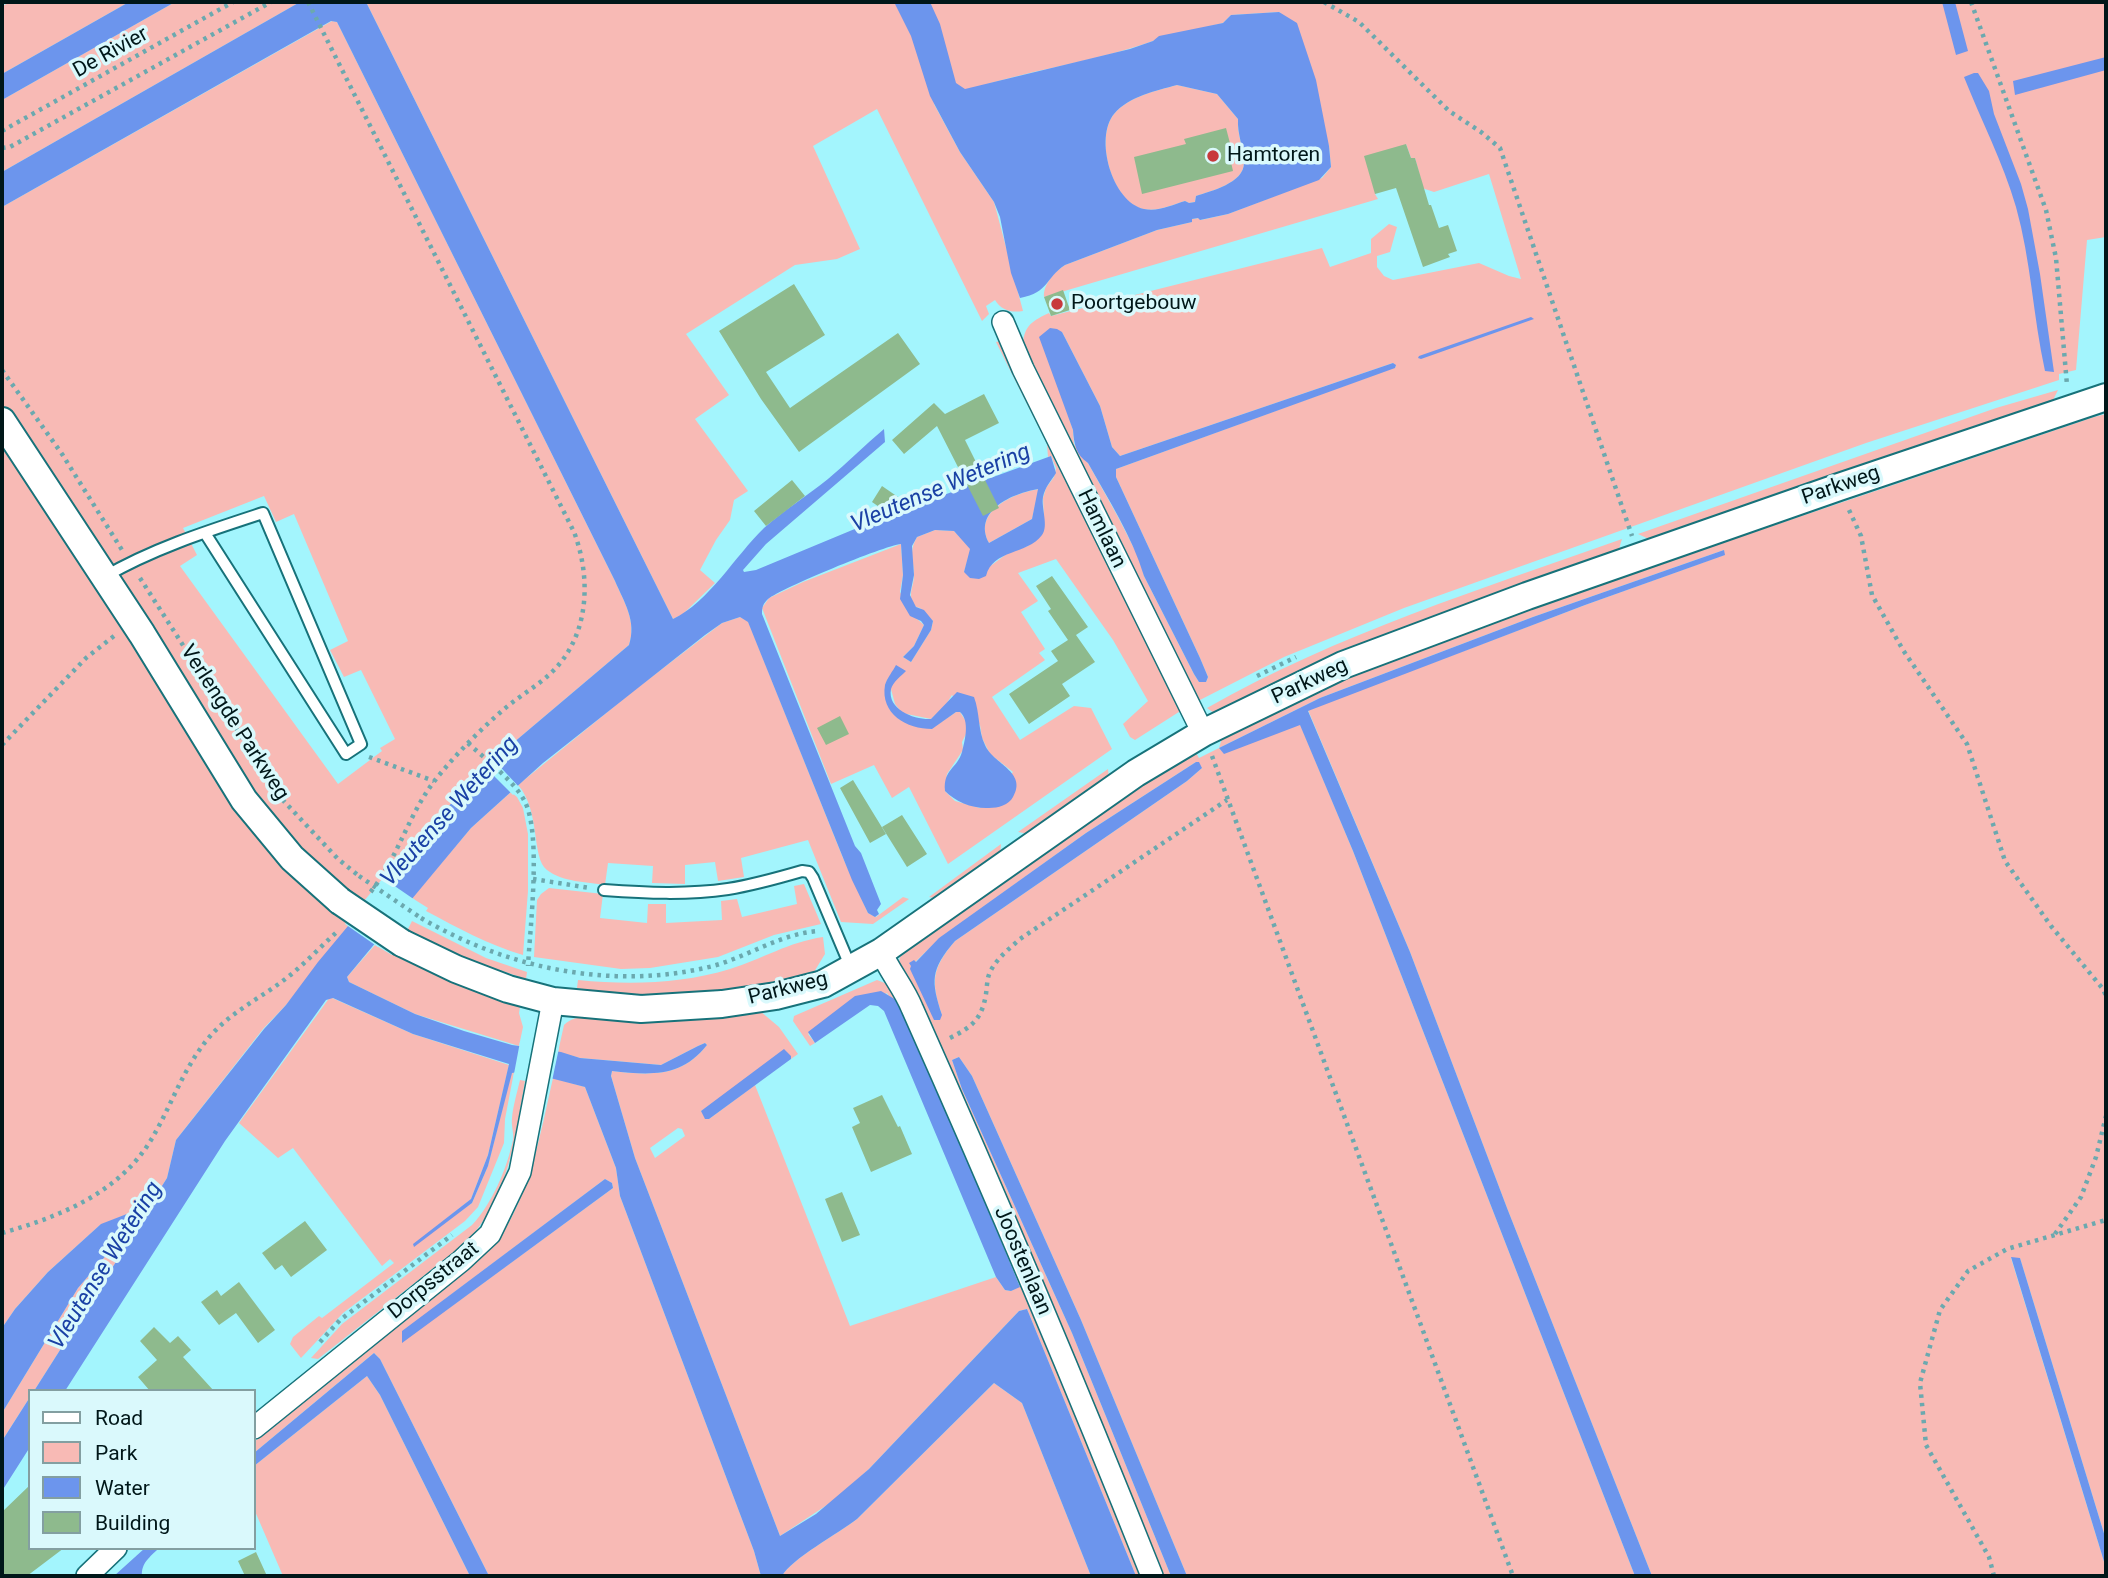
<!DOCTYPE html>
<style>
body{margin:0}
#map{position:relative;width:2108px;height:1578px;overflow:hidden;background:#a3f5fd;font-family:Roboto,sans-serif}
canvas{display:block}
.frame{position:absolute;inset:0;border:4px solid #001719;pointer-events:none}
.legend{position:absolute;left:28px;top:1389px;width:228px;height:161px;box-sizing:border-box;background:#daf9fc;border:2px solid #839fa1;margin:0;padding:9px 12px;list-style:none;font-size:21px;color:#001719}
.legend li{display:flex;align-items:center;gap:14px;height:35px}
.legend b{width:35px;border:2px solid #839fa1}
</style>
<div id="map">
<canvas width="2108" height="1578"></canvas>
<div class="frame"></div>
<ul class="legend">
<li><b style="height:9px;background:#fff"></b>Road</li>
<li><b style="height:19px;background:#f8bab5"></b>Park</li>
<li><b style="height:19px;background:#6c95ed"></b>Water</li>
<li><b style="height:19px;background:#8eba8d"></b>Building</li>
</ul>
</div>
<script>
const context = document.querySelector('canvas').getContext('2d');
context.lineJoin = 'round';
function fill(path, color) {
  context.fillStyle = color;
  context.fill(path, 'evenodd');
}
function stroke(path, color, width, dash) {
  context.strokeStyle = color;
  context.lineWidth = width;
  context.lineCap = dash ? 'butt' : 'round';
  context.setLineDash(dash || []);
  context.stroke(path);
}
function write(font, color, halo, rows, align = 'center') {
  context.font = font + ' Roboto,sans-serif';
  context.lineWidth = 7;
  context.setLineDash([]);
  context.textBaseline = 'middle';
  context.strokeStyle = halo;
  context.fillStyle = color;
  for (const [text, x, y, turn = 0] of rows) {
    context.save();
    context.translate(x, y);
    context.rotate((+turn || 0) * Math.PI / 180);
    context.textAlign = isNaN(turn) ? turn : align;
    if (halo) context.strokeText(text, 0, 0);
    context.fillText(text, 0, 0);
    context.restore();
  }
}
fill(new Path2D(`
 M11,2H129L2,74V6Z
 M175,2H300L2,172V100Z
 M366,2H2106V237L2087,240L2076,370L2059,374V380L1866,443L1404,608L1284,657L1198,701L1165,645L1023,344C1024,325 1034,320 1049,313L1051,316L1322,248L1330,267L1371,253V239L1389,224L1397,227L1390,252L1377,256V267L1384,276L1393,280L1479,263L1509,276L1521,279L1489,174L1434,192L1419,187L1421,180L1415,158H1411L1406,144L1375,194L1378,199L1044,297C1043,285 1054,272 1065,265L1157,230L1192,222V219L1199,218L1201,220L1228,214L1322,178L1331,167L1329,146L1280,12L1231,15L1223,23L1178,34H1171C1095,66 1009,69 934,104L960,152L994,202L1023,311C1011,313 1001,310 995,300L986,306L989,314L982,321L877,109L813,146L860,249L837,259L795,265L686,334L729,395L695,419L748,491L734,500L730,520L716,540L700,570L715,583L683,614L673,619ZM1062,332L1100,406L1112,447L1120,456L1393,363L1396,367L1116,469V477L1200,658L1208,677L1206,682H1199L1194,674L1144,576L1140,560L1118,517L1088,463L1074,444L1073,430L1061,394Z
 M332,21L337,22L615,581C624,602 637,621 629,645L493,760L443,812L286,1005L263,1029L176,1140L167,1178L150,1205L100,1225L48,1272L15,1309L2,1328V207ZM264,496L276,522L294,514L348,641L330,650L344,677L361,670L395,739L380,748L382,751L338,784L180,566L197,555L183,528Z
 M1177,85L1217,94L1238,119C1237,135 1244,149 1244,163C1244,183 1211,191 1196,196L1195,202L1189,203L1185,201C1172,205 1158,212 1143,209C1112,202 1094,138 1114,114C1129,96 1156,91 1177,85Z
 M1000,341L1182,710L1135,740L1130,737L1123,724L1148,701L1113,640L1056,559L1018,573L1038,601L1021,612L1045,649L1039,653L1045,660L992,697L1020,740L1074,706L1091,708L1112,749L948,864L909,787L892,798L874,765L831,784L762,608L769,598L803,582L901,544L903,575L900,592L916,618L924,625L914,646L903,657L911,662L931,630L933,621L920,608L916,607C906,595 914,588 914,575C914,559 908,553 917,537L935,530L954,531L971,549L964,572L989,567L1008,553L1028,546L1044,520L1043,498L1046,488L1054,477L1056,468L1051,456L1048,457L1047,444L996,342ZM888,678L895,704L902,713L931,719L945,706L952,695L980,725L982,738L990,754L1013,772L980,808L955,801L945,791L947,774L963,750L962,742L966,734L967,723L960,712H956L931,729L890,710C886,698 884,689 888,678Z
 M2058,390L2052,402L1651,540L1638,534L1996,408Z
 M2106,414V1540L2020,1258H2011L2106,1568V1576H1652L1507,1208L1410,952L1308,710L1585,605L1724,555V550L1533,617L1320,698L1219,748L1224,753L1300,724L1353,851L1635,1576H1187L1081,1320L972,1076L959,1057L952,1060L962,1089L1072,1333L1171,1576H1158L898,967L900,957L923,938L1071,830L1195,751L1199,758L1219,748L1223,735L1351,676L1580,591L2094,417ZM1196,762L1202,768L1187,781L955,941C931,969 931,982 942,1015L911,966L940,938L1086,833Z
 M1039,489L1032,519L989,543C972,512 1013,493 1039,489Z
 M1622,539L1618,552L1219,712L1214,713L1207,708C1337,634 1482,589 1622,539Z
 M740,617L748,621L843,858L868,913L876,917L903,897L909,899L873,924L841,922L808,840L741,858L744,877L718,881L715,862L685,865V884L652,883L653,866L608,863L605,885C587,882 562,882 547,870C531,858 541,811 518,785L632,692L722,623Z
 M1108,769L1109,780L1029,834L1018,832Z
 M511,792L517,797L523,808L528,834V891L523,955C489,945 458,928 426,911L428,908L412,898L471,828Z
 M1001,844L1000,855L939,899L929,897Z
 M804,884L821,924L774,935L718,957L650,968L621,969L534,957L537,900L541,894L549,888L603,894L600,918L647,923L648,904H666V923L722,920L721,901L737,899L742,917L797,904L794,886Z
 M412,921L486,958L527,972L526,979L467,959L407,931Z
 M823,937L825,954L814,972C768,991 677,999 626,995C610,994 593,991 577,988L578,980C629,985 681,984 730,969C762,959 789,942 823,937Z
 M375,945L392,955L395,951L429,971L520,1007L519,1013L523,1027L519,1046L415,1014L349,982L347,977Z
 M877,980L895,987L1147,1576H1136L1027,1309L1019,1311L869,1469L836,1499L780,1536L635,1158L611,1076L612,1071C650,1075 681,1078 707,1045L705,1043L698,1046L661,1065L580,1058L558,1052L564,1025C577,1012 597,1018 615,1019C664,1022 712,1018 760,1011L779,1027L798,1054L791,1059V1056L701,1111L709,1119L755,1085L850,1326L996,1277L1005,1290L1011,1291L1020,1286L936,1084L887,993L808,1034L815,1043L810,1046L793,1021L794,1016ZM678,1128L682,1129L685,1136L655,1158L650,1148Z
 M330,997L413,1034L509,1065L488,1155L471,1199L413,1245L472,1203L488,1166L511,1074L514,1072L505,1119L504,1143L478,1207L465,1221L343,1313L301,1358L290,1344L293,1337L319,1316L322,1318L394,1263L390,1259L382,1266L293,1148L278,1158L239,1123Z
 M553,1078L585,1087L616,1168L620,1196L754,1551L761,1576H489L380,1359L374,1353L254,1453V1442L494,1246C530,1197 540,1135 553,1078ZM605,1179L612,1183L613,1188L445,1311H441L436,1306Z
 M520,1080L525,1081C515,1139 508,1202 463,1245L318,1359L311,1358L342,1324L472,1225C492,1204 507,1168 513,1140C514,1133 511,1126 512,1118C513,1106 517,1093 520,1080Z
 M121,1238L128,1243L34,1391H30V1397L2,1441V1413L78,1288Z
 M367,1376L380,1395L470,1576H283L254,1509V1466Z
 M994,1383L1022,1403L1091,1576H782C791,1559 839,1533 857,1519Z`), '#f8bab5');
fill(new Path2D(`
 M129,2H175L2,100V74Z
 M300,2H366L673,619C709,602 735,556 764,528C784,510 807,496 828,479C847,463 865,445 884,429L885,442L766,544L743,570L744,572L756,570L886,516L1051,456L1056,473C1051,481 1045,487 1043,497C1041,508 1049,526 1042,535C1027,555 993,549 986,576L979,579L970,578L964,572L970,549L954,531L935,530L917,537L912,546L914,575L910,595L916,607L924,610L933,621L931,630L911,662L903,657L914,646L924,625L921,621L910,616L900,599L903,575L901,544C883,546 782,588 768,599C763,604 762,607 762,614L855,846L861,853L881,904L877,910L879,914L875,917L868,913L852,880L748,622L740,617L722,623L705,635L543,763L471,828L347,977L349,982L415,1014L464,1031L512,1045L561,1052L580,1058L661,1065L698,1046L705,1043L707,1045C681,1078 650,1075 612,1071L611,1076L635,1158L780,1536L816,1514L869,1469L1019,1311L1027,1309L1136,1576H1091L1022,1403L994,1383L857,1519C839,1533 791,1559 782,1576H761L754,1551L620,1196L616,1168L585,1087L523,1071L512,1073L488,1166L472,1203L414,1247L413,1244L471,1199L488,1155L509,1064L413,1034L333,998L326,1000L225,1141L65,1391H34L128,1243L121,1238L78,1288L2,1413V1328L15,1309L48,1272L101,1224L150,1205L167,1178L176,1140L264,1029L286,1005L318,962L443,812L493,760L629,645C637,621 624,602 615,581L337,22L331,21L2,207V172ZM1038,489L1032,519L989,543C972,511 1013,493 1038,489Z
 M894,2H930L940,24L956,83L965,89L1130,49L1153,41L1159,36L1223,23L1231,15L1279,12L1297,23L1316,80L1329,146L1331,167L1319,180L1228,214L1200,220L1198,218L1192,219V222L1157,230L1065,265C1044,279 1050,292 1020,298L1011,273L1000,217L994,202L960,152L930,96L911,36ZM1177,85L1217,94L1238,119C1237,134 1244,149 1244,163C1244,183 1211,191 1196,196L1195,202L1189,203L1185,201C1172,205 1158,212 1144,209C1112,202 1094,138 1114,114C1129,96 1156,91 1177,85Z
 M1942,2H1955L1968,51L1956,55Z
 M2106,57V70L2015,95L2013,81Z
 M1974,73H1978L1989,91L1994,114L2021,184L2028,209L2040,274L2054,372L2045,371C2033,316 2031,260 2016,207C2003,162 1981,120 1964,77Z
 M1531,317L1534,319L1421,359L1418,358L1419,356Z
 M1050,328L1057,329L1062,332L1100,406L1112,447L1120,456L1393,363L1396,365L1395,368L1116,469V477L1200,658L1208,677L1206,682H1199L1194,674L1144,576C1132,536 1108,499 1088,463C1076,455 1074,444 1073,430L1039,337Z
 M1724,550L1725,555L1585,605L1308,711L1410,952L1507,1208L1652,1576H1635L1353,851L1300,725L1224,754L1219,748L1320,698L1533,617Z
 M896,665L906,671C901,676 893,682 891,689C887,710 915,720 931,719L957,692L974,697C980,713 978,731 985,745C993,764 1028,772 1013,797C1009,805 998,808 989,808C973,809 956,802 945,791C943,769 957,769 962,752C965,740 970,721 960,712H956L932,729C907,729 880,714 885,685C887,678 893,671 896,665Z
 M1196,762H1199L1202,768L1187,781L955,941C930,970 931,981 942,1015L940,1020H934L910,969L911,966L909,963L914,960L916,962L939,938L1086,833Z
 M881,991L898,1001L936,1084L1020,1287L1011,1291L1005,1290L996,1277L884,1011L878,1006L870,1005L815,1043L808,1032L855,996Z
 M784,1049L791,1056V1059L709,1119H705L701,1111Z
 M959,1057L972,1076L1081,1320L1187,1576H1171L1072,1333L962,1089L952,1060Z
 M605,1179L612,1183L613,1188L402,1343V1331Z
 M2011,1257L2020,1258L2106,1540V1568Z
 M374,1353L380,1359L489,1576H470L380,1395L367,1376L254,1466V1453Z
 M30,1397V1447L2,1491V1441Z
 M145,1548H159C150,1557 141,1563 142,1576H114Z`), '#6c95ed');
fill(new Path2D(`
 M491,757L520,788L513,795L483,765Z
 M383,878L415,900L378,947L345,924Z
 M520,1042L559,1048L552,1081L523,1075L514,1076L513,1079Z`), '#a3f5fd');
fill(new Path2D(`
 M1226,128L1231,147L1228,149L1233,171L1142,194L1134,157L1186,144L1184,139Z
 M1406,144L1411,158H1415L1429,205H1431L1439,228L1448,225L1457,251L1448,254L1450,257L1423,267L1396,188L1375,194L1364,156Z
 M794,284L825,335L766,372L790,408L898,333L920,364L799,452L761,399L719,331Z
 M1063,290L1070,310L1051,316L1044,297Z
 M984,394L999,423L965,440L999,508L983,516L937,426L904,454L892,440L934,403L945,414Z
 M792,480L805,496L766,526L754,511Z
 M882,486L898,497L888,513L872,502Z
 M1052,576L1088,627L1076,635L1095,662L1062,684L1070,696L1029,724L1009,694L1058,661L1051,651L1068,640L1048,611L1051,609L1036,586Z
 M840,716L849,734L826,745L817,728Z
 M853,780L886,834L870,843L840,788Z
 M902,815L927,854L907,867L882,827Z
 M882,1095L898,1127L900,1126L912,1154L871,1172L852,1127L860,1123L853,1108Z
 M842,1192L860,1235L842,1242L825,1199Z
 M305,1221L327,1250L291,1277L282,1265L275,1270L262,1253Z
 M239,1282L275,1330L258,1343L236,1313L219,1325L201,1302L217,1290L221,1296Z
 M154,1327L170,1343L178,1336L191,1350L183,1357L214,1391H150L138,1377L157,1360L140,1341Z
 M30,1485V1548H64L27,1576H2V1512Z
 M256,1552L267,1576H245L238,1561Z`), '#8eba8d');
const service = new Path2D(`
 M104,577C154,548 208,531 263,513L361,744L346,754L205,533
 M604,890C646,893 687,895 728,889C753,885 778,878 802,871L809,872L813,878L851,968`);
const minor = new Path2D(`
 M1003,322L1023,369L1203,733
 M881,952C890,972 904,988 912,1008C996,1196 1076,1385 1152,1576
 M254,1428L461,1261L490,1234L520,1172L553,1001
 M87,1576L116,1548`);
const tertiary = new Path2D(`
 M2,421L142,634L244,800L292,858L340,901
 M402,943L456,969L508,989L553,1001L641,1009L722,1004L776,996L823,984L881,952L1136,773L1203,733L1343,665L1527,596L1839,487L2106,397`);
stroke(service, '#17727a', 14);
stroke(minor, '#17727a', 24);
stroke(tertiary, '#17727a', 30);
stroke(new Path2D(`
 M308,2L574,532C591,577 590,634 553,671C538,686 519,696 503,710C479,731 456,754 436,779C408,814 398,859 369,894
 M1324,2L1359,22L1449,111L1481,132L1500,148L1632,536
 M1971,2L2046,210L2056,258L2067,385
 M2,131L233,2
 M2,148L10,147L271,2
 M2,370L62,454L122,550
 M1849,510L1861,536L1872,595L1903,650L1967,744L2005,861L2051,926L2103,989L2106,996
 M140,578L280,797L338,859L359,876
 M1257,676L1296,657
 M468,743C485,759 513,780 524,800C542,832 530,927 528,966
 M2,745L86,658L114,636
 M1212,756L1513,1576
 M369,757L434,781
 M533,879L590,888
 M421,918C508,969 614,991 713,966C749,956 782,933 819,931
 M950,1038C972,1027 982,1019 986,994C987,987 987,978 990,972C997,958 1009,949 1020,939L1227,800
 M2,1233C59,1217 119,1193 151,1140C172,1105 184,1065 212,1034C232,1012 260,998 284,980C304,965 321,946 339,930
 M2055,1234L2081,1197L2096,1157L2106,1116
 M320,1342L340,1320L452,1235
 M1994,1576L1989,1557L1926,1445L1920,1383L1940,1310L1968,1271L2007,1249L2106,1220`), '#6ba9af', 4.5, [3.5, 5]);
stroke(service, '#fff', 10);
stroke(minor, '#fff', 21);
stroke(tertiary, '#fff', 26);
const tertiaryBridge = new Path2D(`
 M340,901L402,943`);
stroke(tertiaryBridge, '#17727a', 30, []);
stroke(new Path2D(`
 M359,876L421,918`), '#6ba9af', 4.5, [3.5, 5]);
stroke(tertiaryBridge, '#fff', 26);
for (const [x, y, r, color] of [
 [1213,156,7,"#c8393c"],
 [1057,304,7,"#c8393c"]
]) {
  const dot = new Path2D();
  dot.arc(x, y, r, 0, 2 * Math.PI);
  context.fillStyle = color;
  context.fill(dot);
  stroke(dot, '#daf9fc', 2.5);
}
write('21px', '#001719', '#daf9fc', [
 ["De Rivier",111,53,-29],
 ["Parkweg",1841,486,-19],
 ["Hamlaan",1101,529,64],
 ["Parkweg",1310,682,-25],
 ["Verlengde Parkweg",234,723,57],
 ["Parkweg",788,989,-14],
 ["Joostenlaan",1022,1261,67],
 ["Dorpsstraat",434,1281,-39]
]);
write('21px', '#001719', '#daf9fc', [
 ["Hamtoren",1227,156],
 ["Poortgebouw",1071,304]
], 'left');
write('italic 23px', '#1a41a5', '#daf9fc', [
 ["Vleutense Wetering",941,489,-23],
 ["Vleutense Wetering",450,812,-48],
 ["Vleutense Wetering",106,1266,-58]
]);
</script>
